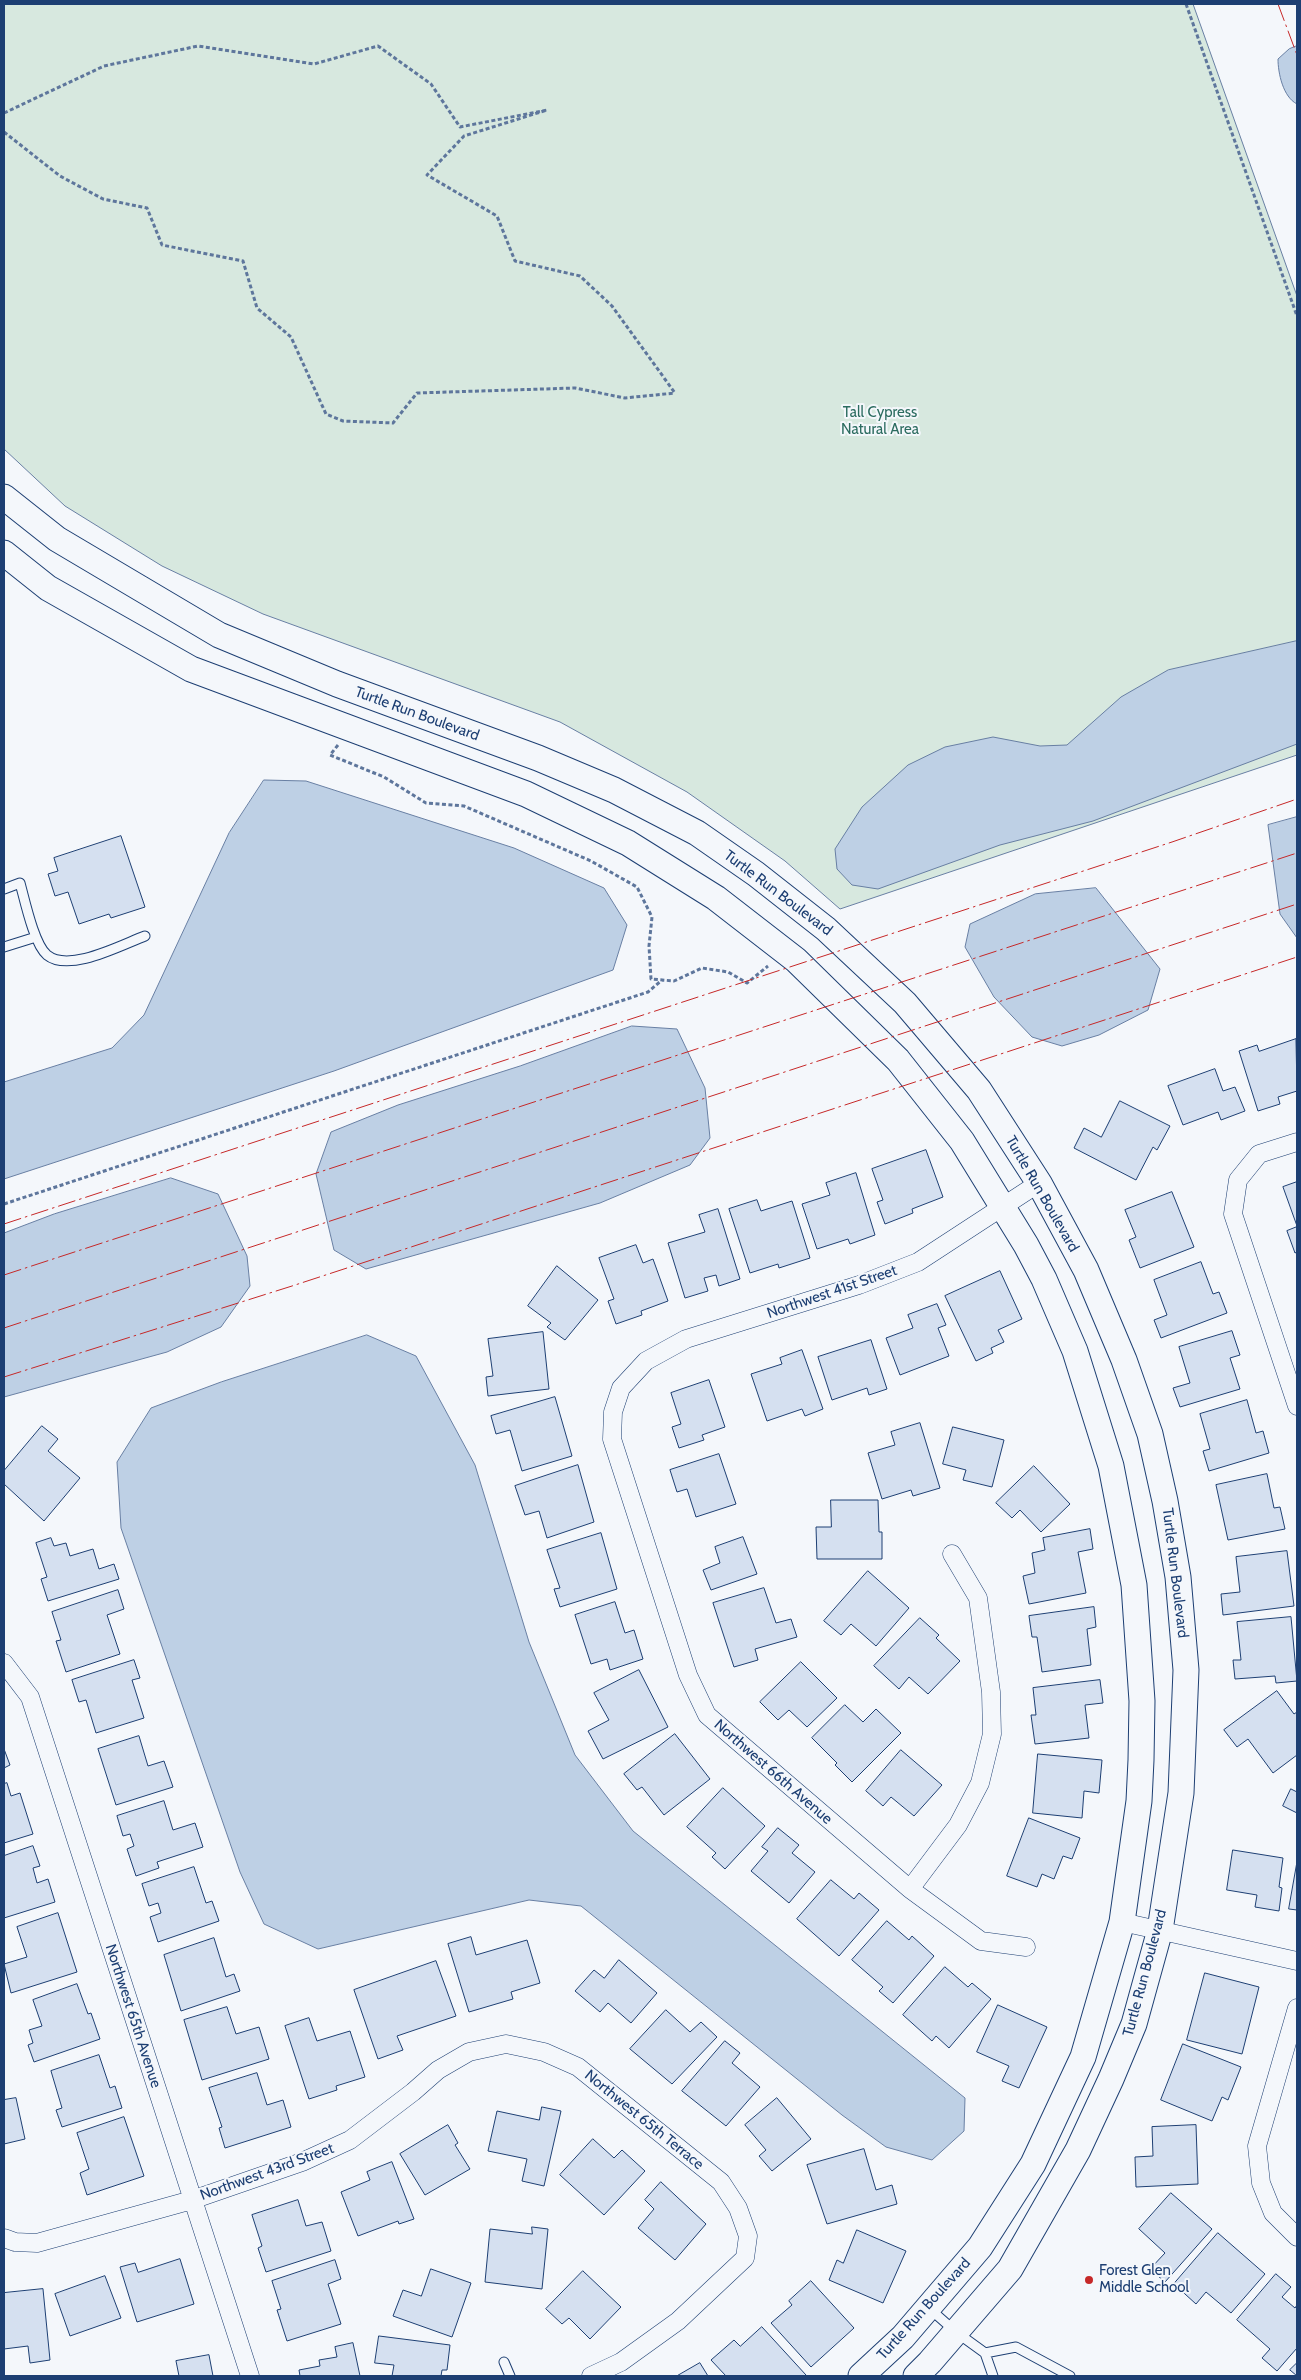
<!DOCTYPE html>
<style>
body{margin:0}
#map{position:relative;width:1301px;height:2380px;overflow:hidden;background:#f4f7fb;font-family:Cabin,sans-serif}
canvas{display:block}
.frame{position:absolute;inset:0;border:5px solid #1d3f73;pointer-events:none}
</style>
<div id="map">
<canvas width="1301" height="2380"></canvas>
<div class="frame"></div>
</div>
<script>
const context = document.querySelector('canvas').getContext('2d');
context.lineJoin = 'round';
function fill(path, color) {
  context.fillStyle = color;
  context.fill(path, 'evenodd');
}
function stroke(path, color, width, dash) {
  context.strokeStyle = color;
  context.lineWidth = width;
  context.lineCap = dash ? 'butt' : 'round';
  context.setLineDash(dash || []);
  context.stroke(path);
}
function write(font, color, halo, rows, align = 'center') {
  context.font = font + ' Cabin,sans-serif';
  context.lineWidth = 4;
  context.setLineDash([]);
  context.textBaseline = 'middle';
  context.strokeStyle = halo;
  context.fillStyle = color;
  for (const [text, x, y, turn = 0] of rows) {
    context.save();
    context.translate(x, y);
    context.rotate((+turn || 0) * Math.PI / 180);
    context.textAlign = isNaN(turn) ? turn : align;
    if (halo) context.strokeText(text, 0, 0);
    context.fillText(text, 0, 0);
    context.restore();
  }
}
const green = new Path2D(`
 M4,4H1193L1297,296V755L840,909L785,861L687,792L560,722L263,614L162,566L65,506L4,449Z`);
fill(green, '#d7e8df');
stroke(green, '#687fa3', 1);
const water = new Path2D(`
 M1297,46V104C1283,97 1278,73 1278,59L1289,49Z
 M1297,641V744L1093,821L1000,845L878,889L852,885L837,869L835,849L862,807L908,765L945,747L993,737L1040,746L1067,745L1121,697L1168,670Z
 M264,780L306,781L514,848L604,888L627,925L613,970L334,1071L4,1179V1082L112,1048L144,1015L229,833Z
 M1297,817V938L1280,914L1268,825Z
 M1096,888L1160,969L1148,1010L1099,1035L1062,1046L1032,1037L994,997L965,947L970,924L1035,894Z
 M632,1026L677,1029L705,1088L710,1138L690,1165L600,1203L366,1269L334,1250L316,1174L331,1132L398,1105L520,1066Z
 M171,1178L218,1194L247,1256L250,1286L221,1327L167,1352L4,1397V1233L54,1214Z
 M367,1335L416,1356L475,1465L529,1642L575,1755L633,1831L965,2098L964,2131L932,2160L886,2147L842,2115L581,1906L529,1900L318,1949L264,1924L240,1872L121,1528L117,1462L151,1408L221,1382Z`);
fill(water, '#bed0e5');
stroke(water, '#687fa3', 1);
const building = new Path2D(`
 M121,836L145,907L111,918L109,914L79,924L68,892L55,896L48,874L58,871L54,858Z
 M1296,1039L1297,1091L1278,1097L1280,1104L1258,1111L1239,1051L1257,1045L1259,1051Z
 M1215,1069L1223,1091L1235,1087L1245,1111L1221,1120L1218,1112L1183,1125L1168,1086Z
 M1120,1101L1170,1126L1157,1150L1153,1147L1136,1180L1074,1148L1084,1128L1101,1137Z
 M926,1150L943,1197L912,1209L913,1213L885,1224L877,1202L883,1200L872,1169Z
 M856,1173L875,1235L850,1244L848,1239L817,1249L802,1204L830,1195L826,1183Z
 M1297,1182V1226L1283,1187Z
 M1172,1192L1194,1247L1140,1268L1129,1240L1136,1237L1125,1210Z
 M757,1200L761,1211L792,1201L810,1258L779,1268L778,1264L750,1273L729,1209Z
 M718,1209L740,1279L719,1286L716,1275L704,1278L708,1291L685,1298L668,1243L705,1232L699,1215Z
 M1297,1227V1252L1295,1253L1287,1231Z
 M636,1245L643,1263L653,1259L668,1301L641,1311L642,1315L616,1324L608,1301L614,1299L599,1258Z
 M1201,1262L1213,1294L1219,1292L1227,1313L1161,1338L1154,1320L1167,1315L1154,1280Z
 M557,1266L598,1300L565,1340L547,1327L551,1323L528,1306Z
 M1000,1271L1022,1319L998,1330L1004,1342L991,1348L993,1353L976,1361L945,1296Z
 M937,1304L946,1325L938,1328L949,1356L900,1375L886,1338L913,1328L908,1315Z
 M1232,1331L1240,1355L1230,1358L1240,1389L1180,1407L1173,1388L1190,1383L1179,1347Z
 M543,1332L549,1389L488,1396L486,1377L493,1376L488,1339Z
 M871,1340L887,1389L869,1395L867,1388L832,1400L818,1357Z
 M802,1350L823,1409L805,1416L802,1409L767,1421L751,1374L782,1364L780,1358Z
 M709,1380L725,1427L702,1435L704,1440L679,1448L672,1427L681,1424L671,1393Z
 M555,1397L572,1456L522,1471L510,1430L496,1434L491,1416Z
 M1247,1400L1256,1433L1263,1431L1269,1453L1209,1471L1203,1451L1210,1449L1200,1414Z
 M920,1423L940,1488L913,1496L911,1490L882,1499L868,1453L895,1445L891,1432Z
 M42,1426L58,1439L48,1451L80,1478L44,1521L4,1484V1471Z
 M953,1427L1004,1440L992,1487L963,1480L966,1470L943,1464Z
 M719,1454L736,1504L696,1517L687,1489L677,1492L670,1470Z
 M578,1465L594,1522L547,1538L539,1511L525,1515L515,1486Z
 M1034,1466L1070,1504L1041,1532L1020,1510L1012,1518L996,1503Z
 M1267,1474L1274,1508L1280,1507L1285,1529L1228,1540L1216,1485Z
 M831,1500H878L879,1532H882V1559H817L816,1527H831Z
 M1090,1529L1093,1549L1078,1552L1086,1593L1029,1604L1023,1576L1035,1573L1032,1553L1045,1550L1043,1538Z
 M601,1533L617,1589L560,1607L554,1589L560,1588L547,1550Z
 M743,1537L757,1574L711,1590L703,1570L720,1563L715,1547Z
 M51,1538L54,1546L66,1543L70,1556L93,1549L99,1569L114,1564L119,1579L48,1601L41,1579L47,1577L36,1543Z
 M1287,1551L1294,1606L1223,1615L1221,1594L1240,1592L1236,1557Z
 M868,1571L909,1608L876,1646L851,1624L841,1635L824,1621Z
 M764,1588L776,1623L791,1619L797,1637L755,1649L758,1660L734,1667L713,1603Z
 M118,1590L124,1609L107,1615L120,1654L66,1672L56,1641L61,1640L52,1612Z
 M615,1602L625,1633L634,1630L643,1659L610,1670L607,1659L591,1664L575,1615Z
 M1094,1607L1096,1627L1087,1629L1091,1665L1042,1672L1037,1637H1032L1029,1616Z
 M1291,1617L1297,1681L1276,1683L1275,1676L1235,1679L1233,1660H1241L1237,1622Z
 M920,1618L939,1635L936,1638L960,1661L928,1694L909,1677L899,1689L874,1666Z
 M134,1660L140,1678L132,1680L144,1718L96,1733L86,1700L79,1702L72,1680Z
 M801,1662L837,1698L807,1727L789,1710L778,1720L760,1702Z
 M639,1670L668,1727L603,1759L588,1731L609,1720L594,1693Z
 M1100,1680L1103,1703L1085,1705L1089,1738L1035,1744L1031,1715H1036L1033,1688Z
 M1277,1691L1294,1714L1297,1712V1755L1273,1773L1248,1739L1237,1747L1224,1730Z
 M845,1705L863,1722L876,1709L901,1733L852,1782L835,1765L837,1763L812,1738Z
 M675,1734L710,1779L664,1815L642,1787L637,1790L624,1774Z
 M139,1736L148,1766L164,1761L173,1787L116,1805L98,1749Z
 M4,1749L10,1765L4,1768Z
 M901,1750L942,1785L914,1816L891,1797L883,1806L866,1791Z
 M1038,1754L1102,1760L1099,1793L1084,1791L1082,1818L1033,1813Z
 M7,1783L11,1796L20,1793L33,1834L4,1843V1784Z
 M723,1788L765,1826L725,1869L712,1857L716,1853L687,1827Z
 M1291,1789L1297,1792V1813L1283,1806Z
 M164,1801L173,1830L195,1823L203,1847L157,1862L159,1868L136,1876L127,1849L134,1846L130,1834L123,1836L117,1816Z
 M1029,1818L1080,1838L1072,1859L1063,1856L1054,1879L1042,1874L1037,1887L1007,1876Z
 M778,1828L799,1845L792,1853L815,1872L789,1903L751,1871L768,1851L762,1847Z
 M33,1846L40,1866L33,1868L37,1883L48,1879L55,1902L4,1918V1856Z
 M1233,1850L1283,1858L1279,1887L1282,1888L1279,1911L1255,1907L1257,1895L1227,1890Z
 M1297,1862V1910L1289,1909Z
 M194,1867L206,1903L212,1901L219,1921L158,1942L150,1917L161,1913L158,1903L149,1906L142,1884Z
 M831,1880L854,1899L859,1893L879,1910L839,1956L797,1919Z
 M58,1913L77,1972L11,1993L4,1964L27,1957L17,1927Z
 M887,1921L909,1940L912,1936L934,1956L893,2003L879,1991L883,1987L852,1960Z
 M471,1937L476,1955L527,1940L540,1983L511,1992L513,1999L469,2012L448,1944Z
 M214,1938L226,1977L234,1974L240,1991L181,2011L164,1955Z
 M619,1960L657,1993L631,2023L608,2003L600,2012L575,1991L594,1970L604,1978Z
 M436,1961L456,2016L397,2036L403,2050L378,2059L354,1990Z
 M945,1967L968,1987L972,1983L991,1999L949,2048L936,2036L932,2041L903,2015Z
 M1205,1973L1259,1987L1242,2054L1187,2040Z
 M77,1984L88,2014L91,2013L100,2039L34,2062L28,2045L33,2043L29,2030L42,2026L33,2000Z
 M998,2005L1047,2027L1019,2088L1002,2081L1009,2066L977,2052Z
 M227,2007L236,2034L259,2027L269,2059L202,2080L184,2020Z
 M666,2010L690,2032L701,2022L717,2037L672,2084L630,2049Z
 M309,2018L317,2041L350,2031L365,2077L336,2086L337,2090L309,2099L285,2026Z
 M725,2041L740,2053L732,2063L760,2087L726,2126L682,2091Z
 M1183,2044L1241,2067L1228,2100L1222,2097L1212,2121L1161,2100Z
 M99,2055L110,2088L115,2086L122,2108L62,2127L56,2110L62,2108L51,2071Z
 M257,2073L267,2105L283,2100L291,2127L225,2148L219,2128L222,2127L209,2088Z
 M16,2098L25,2139L4,2144V2100Z
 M777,2098L811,2139L772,2171L759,2156L766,2150L745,2125Z
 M542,2107L561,2111L544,2186L522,2181L527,2159L488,2151L497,2111L539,2120Z
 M124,2117L144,2176L87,2195L80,2173L89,2169L77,2133Z
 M448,2125L458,2143L455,2145L470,2169L425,2195L400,2154Z
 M1196,2125L1198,2184L1136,2187L1135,2157L1153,2156L1152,2127Z
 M593,2139L614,2158L622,2150L645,2171L604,2215L560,2175Z
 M864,2149L876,2190L892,2185L897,2204L827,2224L807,2165Z
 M392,2162L414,2219L399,2224L398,2221L358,2236L341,2192L370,2180L367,2172Z
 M661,2182L706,2224L675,2260L638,2228L654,2209L645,2200Z
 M1171,2193L1212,2229L1165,2282L1150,2269L1165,2253L1139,2229Z
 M298,2200L306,2226L322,2222L331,2251L266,2272L258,2248L262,2246L252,2215Z
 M532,2227L548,2229L542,2289L485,2282L490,2229L532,2234Z
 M857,2230L906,2251L883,2303L829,2280L837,2260L843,2263Z
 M1218,2233L1265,2274L1231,2313L1206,2292L1196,2304L1174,2284Z
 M180,2259L194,2304L137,2322L120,2267L135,2263L138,2272Z
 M335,2260L341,2279L328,2284L341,2324L287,2341L277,2310L281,2309L272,2281Z
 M431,2269L471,2283L452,2337L393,2316L403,2290L421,2296Z
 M583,2271L621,2307L590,2339L569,2318L562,2324L546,2309Z
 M1276,2274L1291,2287L1282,2297L1295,2308L1297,2305V2348L1277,2371L1262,2358L1270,2349L1237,2320Z
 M105,2276L121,2318L70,2336L55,2294Z
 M811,2281L854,2328L811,2367L771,2323L792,2305L789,2301Z
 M43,2289L50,2360L30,2363L28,2346L4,2349V2293Z
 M762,2327L806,2375L805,2376H726L711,2360L734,2340L740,2346Z
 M379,2336L450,2345L447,2370H442L441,2376H392L394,2365L375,2363Z
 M353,2343L360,2376H300L299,2370L320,2366L319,2360L337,2357L335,2347Z
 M209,2355L213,2376H179L176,2361Z
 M700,2363L708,2376H677Z
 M1297,2363V2376L1290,2370Z`);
fill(building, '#d5e0f0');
stroke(building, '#1d3f73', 1);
const lane = new Path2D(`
 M4,889L20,883C25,901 34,944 47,955C69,973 121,945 145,936
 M4,947L36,937
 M930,2309L956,2332L985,2353L993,2376
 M985,2353L1016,2347L1070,2376
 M504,2362L510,2376`);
const street = new Path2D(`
 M1297,1142L1259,1154L1238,1180L1233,1214L1297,1406
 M4,1663L30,1697L250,2376
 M910,1889L958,1825L980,1783L992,1734L991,1692L978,1598L952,1554
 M1122,1922L1297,1961
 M1026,1947L981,1941L910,1889L707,1715L688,1675L612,1439L613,1412L621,1388L646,1361L686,1339L859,1285L918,1262L1039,1183
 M1297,2008L1257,2146L1261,2183L1273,2213L1297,2237
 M4,2238L15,2242L37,2243L192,2200L302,2162L350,2140L413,2092L438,2070L469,2052L506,2044L544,2052L578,2067L721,2182L738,2208L748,2236L745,2258L678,2321L621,2362L591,2376`);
const secondary = new Path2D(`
 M4,497L57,539L219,635L337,684L538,758L614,790L697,833L756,874L826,929L905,1003L979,1090L1039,1183L1086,1270L1124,1360L1150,1434L1165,1501L1178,1577L1186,1670L1181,1793L1160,1930L1134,2024L1111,2079L1078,2150L1010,2269L930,2362L916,2376
 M4,553L48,588L191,669L526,794L628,843L716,898L796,960L898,1060L962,1141L1026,1245L1044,1279L1075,1351L1111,1466L1134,1585L1142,1701L1141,1760L1139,1801L1122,1922L1083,2057L1033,2164L980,2247L903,2337L861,2376`);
stroke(lane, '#1d3f73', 11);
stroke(street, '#1d3f73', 19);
stroke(secondary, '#1d3f73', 27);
stroke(new Path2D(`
 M1186,4L1297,316
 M4,113L104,66L198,46L314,64L378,46L431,84L460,127L547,110L464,136L427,175L497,216L515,261L580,276L612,306L675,393
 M4,132L60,176L103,199L147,208L162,245L243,261L257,308L291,337L326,414L343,421L393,423L417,393L575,388L625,398L675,393
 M338,745L330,755L384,777L426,803L464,806L591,861L637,887L652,917L649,946L651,979L674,981L702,968L728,972L747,983L768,966
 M4,1204L648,992L662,980`), '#5e769c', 3, [4, 2.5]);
stroke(lane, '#f4f7fb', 9);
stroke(street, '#f4f7fb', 18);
stroke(secondary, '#f4f7fb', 25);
stroke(new Path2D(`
 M1278,4L1297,55
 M4,1224L1172,842L1297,799
 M4,1275L1297,853
 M4,1328L1297,904
 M4,1377L292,1286L1297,957`), '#c62828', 1, [18, 4, 2.5, 4]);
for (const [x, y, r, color] of [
 [1089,2280,5,"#c62828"]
]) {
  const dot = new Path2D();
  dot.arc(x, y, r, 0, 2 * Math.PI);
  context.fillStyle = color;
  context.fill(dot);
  stroke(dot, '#f4f7fb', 2);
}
write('15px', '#2c6c60', '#f4f7fb', [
 ["Tall Cypress",880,413],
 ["Natural Area",880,430]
]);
write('15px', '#1d3f73', '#f4f7fb', [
 ["Turtle Run Boulevard",417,714,20],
 ["Turtle Run Boulevard",778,893,37],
 ["Turtle Run Boulevard",1042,1194,60],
 ["Northwest 41st Street",832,1292,-19],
 ["Turtle Run Boulevard",1175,1573,83],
 ["Northwest 66th Avenue",773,1772,41],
 ["Turtle Run Boulevard",1145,1973,-75],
 ["Northwest 65th Avenue",133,2016,72],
 ["Northwest 65th Terrace",644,2120,39],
 ["Northwest 43rd Street",267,2172,-20],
 ["Turtle Run Boulevard",924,2309,-48]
]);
write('15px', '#1d3f73', '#f4f7fb', [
 ["Forest Glen",1099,2271],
 ["Middle School",1099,2288]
], 'left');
</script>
